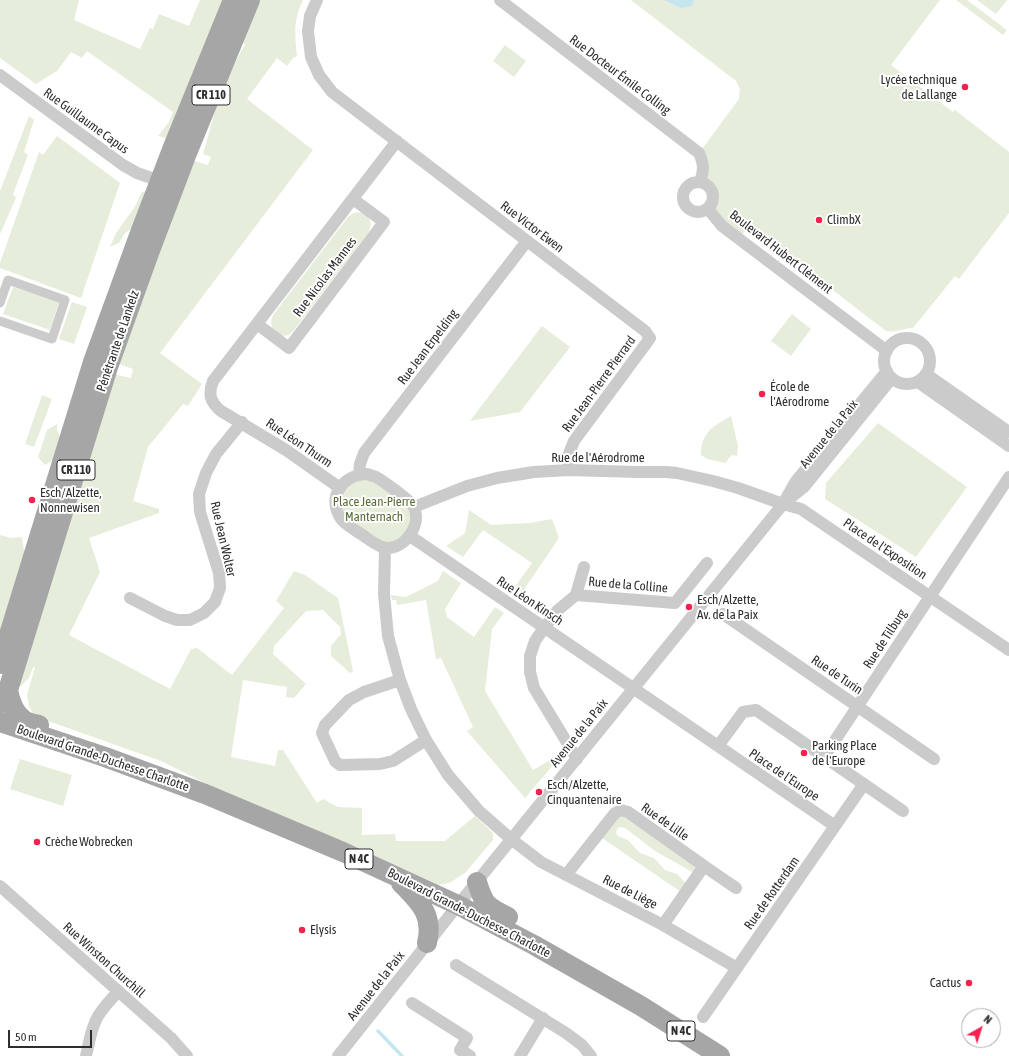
<!DOCTYPE html>
<meta charset="utf-8">
<style>
body{margin:0}
#map{position:relative;width:1009px;height:1056px;overflow:hidden;background:#fff;font-family:"Asap Condensed",sans-serif}
canvas{display:block}
.north{position:absolute;left:961px;top:1008px;width:40px;height:40px;box-sizing:border-box;background:#fff;border:1px solid #ababab;border-radius:50%;rotate:39deg;font-size:11px;font-weight:700;line-height:16px;text-align:center;color:#2e2e2e}
.north::after{content:'';display:block;margin:auto;width:14px;height:18px;background:#f5214f;clip-path:polygon(50% 0,100% 100%,50% 72%,0 100%)}
.scale{position:absolute;left:8px;top:1030px;width:84px;height:18px;box-sizing:border-box;border:2px solid #2e2e2e;border-top:0;padding-left:5px;font-size:12px;line-height:14px;white-space:nowrap;color:#2e2e2e;-webkit-text-stroke:3px #fff;paint-order:stroke}
</style>
<div id="map">
<canvas width="1009" height="1056"></canvas>
<div class="north">N</div>
<div class="scale">50 m</div>
</div>
<script>
const context = document.querySelector('canvas').getContext('2d');
context.lineJoin = 'round';
function fill(path, color) {
  context.fillStyle = color;
  context.fill(path, 'evenodd');
}
function stroke(path, color, width, dash) {
  context.strokeStyle = color;
  context.lineWidth = width;
  context.lineCap = dash ? 'butt' : 'round';
  context.setLineDash(dash || []);
  context.stroke(path);
}
function write(font, color, halo, rows, align = 'center') {
  context.font = font + ' "Asap Condensed",sans-serif';
  context.lineWidth = 4;
  context.setLineDash([]);
  context.textBaseline = 'middle';
  context.strokeStyle = halo;
  context.fillStyle = color;
  for (const [text, x, y, turn = 0] of rows) {
    context.save();
    context.translate(x, y);
    context.rotate((+turn || 0) * Math.PI / 180);
    context.textAlign = isNaN(turn) ? turn : align;
    if (halo) context.strokeText(text, 0, 0);
    context.fillText(text, 0, 0);
    context.restore();
  }
}
fill(new Path2D(`
 M0,0H79L74,20L140,49L150,28L153,29L159,14L189,26L200,0H228L170,139L158,136L169,122L173,112L87,51L82,58L71,52L57,71L36,84L0,58Z
 M258,0H303C293,21 295,34 297,56L293,58L287,66L277,58L247,99L313,150L160,353L202,384L188,406L183,404L148,447L133,501L159,509V513L89,538L100,572L69,635L170,689L191,649L197,648L232,675L284,608L276,601L294,571L305,575L338,598L353,671L350,673L331,656V646L341,634L340,627L323,610L306,611L274,646L273,654L306,684L294,698L286,697L287,687L243,680L231,757L275,766L278,750H283L317,803L323,799L338,807L362,808V835L395,834L396,841H445L475,816L493,833V840L465,873L451,882L439,885L347,843L213,787L161,761L34,716L29,706L27,695L35,667H33L29,678L21,686H16L113,374L131,378L133,369L116,363L191,160L208,165L211,157L203,154L217,104L232,69L245,44L243,42Z
 M631,0H940L891,65L953,112L955,110L1009,152V213L959,279L955,276L913,328C904,328 895,333 886,331L749,226L739,239L711,205C715,196 713,189 705,184L699,153L739,99L740,89L736,81Z
 M956,0H967L1007,30L1003,35Z
 M977,0H1007L996,14Z
 M505,45L526,61L514,77L493,61Z
 M29,116L34,120L24,152L28,155L13,194L16,198L0,234V191Z
 M57,136L120,183L81,298L0,268V263L39,152L43,155Z
 M145,191L144,207L137,225L125,233L119,243L110,247L116,233L134,208L142,192Z
 M360,212C371,217 373,222 368,233L294,330L289,335L282,336L272,328L271,321L273,315L348,217L353,213Z
 M13,287L59,302L50,330L3,314Z
 M72,302L87,307L74,344L59,339Z
 M792,314L811,329L791,356L771,341Z
 M542,326L570,347L520,412L470,421Z
 M42,395L52,399L34,447L25,444Z
 M731,416L738,446L737,456L732,455L728,459L726,463L707,459L701,455C700,446 704,437 709,431C714,425 725,420 731,416Z
 M878,423L967,487L916,557L825,499L826,483Z
 M57,424V430L61,439L56,458L45,465L38,457L47,430Z
 M359,475L408,500L414,527L385,548L343,521L340,488Z
 M469,510L491,525L530,523L552,519L559,538L519,597L512,591L532,563L483,530L463,557L446,546L465,533Z
 M0,535L11,538L22,537L25,556L0,645Z
 M443,571L461,583L445,609L447,617L474,637L495,607L504,613L492,629L485,691L533,770L562,753L554,764L525,798L467,731L473,727L441,658L436,659L426,600L397,605L396,600H392L391,595L406,597L438,581Z
 M20,759L72,775L63,806L10,789Z
 M623,816L626,817L694,866L695,869L694,873L655,851L625,828L620,827C616,829 615,833 618,836L628,840L640,853L654,858L665,870L677,874L687,884L681,892L602,838L619,817Z`), '#e7eddb');
fill(new Path2D(`
 M664,0H694L692,6L681,8Z`), '#c5e5ef');
stroke(new Path2D(`
 M378,1031L402,1056`), '#c5e5ef', 3.5);
stroke(new Path2D(`
 M0,303L8,280L65,300L52,339L0,321`), '#cbcbcb', 9);
stroke(new Path2D(`
 M317,0L310,16L308,31L311,57L319,75L332,92L645,331L650,338L645,345L574,441L568,456L569,470
 M500,0L699,153C704,164 704,170 700,182
 M0,75L123,165L137,173L160,181
 M683 197a15 15 0 1 1 30 0a15 15 0 1 1-30 0Z
 M708,209L722,226L887,351
 M257,324L289,348L384,222L353,199
 M884 361a23 23 0 1 1 46 0a23 23 0 1 1-46 0Z
 M926,374L1009,432
 M918,382L1009,446
 M367,474C370,475 373,476 376,477C383,481 410,500 414,507C422,525 405,549 386,548C378,547 371,541 364,536C358,532 347,526 342,520C326,499 341,475 367,474Z
 M359,475L360,464L364,453L527,241
 M340,488L286,450L221,411C210,402 208,394 213,381L397,141
 M790,498L804,487L892,378
 M414,507L467,486L497,478L534,472L569,470L637,472H667L677,473L713,481L738,488L783,504L801,509L1009,650
 M410,536L718,746
 M385,548L384,594L388,636L400,680L411,709L426,740L448,775L479,811L511,839L541,862L663,925L737,968
 M576,595L675,603L707,563
 M130,598L165,616L177,620H190L204,613L215,602L220,588L219,573L200,512L199,494L206,473L216,454L242,422
 M723,614L934,759
 M400,680L364,692L349,700L325,725L322,733L335,761L340,765L380,764L393,761L426,740
 M824,757L1009,477
 M577,759L534,688L530,672V656L535,641L544,628L558,610L576,595L584,567
 M835,826L718,746L743,712L756,710L903,811
 M704,866L736,888
 M566,875L615,813L621,810L628,812L704,866L663,925
 M0,886L171,1038L187,1056
 M456,965L566,1033L582,1045L591,1056
 M412,1003L467,1038L460,1050L470,1056
 M703,1017L864,784
 M86,1056C89,1043 91,1028 98,1016C104,1007 111,999 118,992
 M338,1056L458,905L783,504L796,481L887,371
 M520,1056L543,1018`), '#cbcbcb', 12);
stroke(new Path2D(`
 M0,664L93,362L140,233L173,147L233,0
 M8,690C10,701 14,713 24,720C28,723 35,724 39,725
 M0,704L8,690L108,367L149,253L187,153L250,0
 M0,722L105,757L205,794L343,852L458,905L534,945L641,1006L720,1056
 M477,882C484,905 486,906 508,917
 M401,883C419,902 434,914 427,943`), '#a6a6a6', 20);
for (const [x, y, r, color] of [
 [965,87,4,"#f5214f"],
 [819,220,4,"#f5214f"],
 [762,394,4,"#f5214f"],
 [32,500,4,"#f5214f"],
 [689,607,4,"#f5214f"],
 [804,753,4,"#f5214f"],
 [539,792,4,"#f5214f"],
 [37,842,4,"#f5214f"],
 [302,930,4,"#f5214f"],
 [969,983,4,"#f5214f"]
]) {
  const dot = new Path2D();
  dot.arc(x, y, r, 0, 2 * Math.PI);
  context.fillStyle = color;
  context.fill(dot);
  stroke(dot, '#fff', 1.5);
}
for (const [x, y, w] of [
 [211,95,38],
 [76,470,38],
 [359,859,28],
 [681,1031,28]
]) {
  const box = new Path2D();
  box.roundRect(x - w / 2, y - 10, w, 20, 3);
  context.fillStyle = '#fff';
  context.fill(box);
  stroke(box, '#2e2e2e', 1);
}
write('bold 12px', '#2e2e2e', null, [
 ["CR 110",211,95],
 ["CR 110",76,470],
 ["N 4C",359,859],
 ["N 4C",681,1031]
]);
write('13px', '#2e2e2e', '#fff', [
 ["Rue Docteur Émile Colling",620,75,37],
 ["Rue Guillaume Capus",86,121,36],
 ["Rue Victor Ewen",532,227,37],
 ["Boulevard Hubert Clément",781,252,38],
 ["Rue Nicolas Mannes",325,277,-53],
 ["Pénétrante de Lankelz",118,341,-71],
 ["Rue Jean Erpelding",428,347,-53],
 ["Rue Jean-Pierre Pierrard",599,384,-54],
 ["Avenue de la Paix",829,434,-51],
 ["Rue Léon Thurm",299,443,34],
 ["Rue de l'Aérodrome",598,458],
 ["Rue Jean Wolter",223,539,77],
 ["Place de l'Exposition",885,549,34],
 ["Rue de la Colline",628,585,5],
 ["Rue Léon Kinsch",530,601,34],
 ["Rue de Tilburg",885,639,-57],
 ["Rue de Turin",837,675,34],
 ["Avenue de la Paix",579,733,-51],
 ["Boulevard Grande-Duchesse Charlotte",103,758,19],
 ["Place de l'Europe",784,775,34],
 ["Rue de Lille",665,822,35],
 ["Rue de Liège",630,892,27],
 ["Rue de Rotterdam",772,893,-55],
 ["Boulevard Grande-Duchesse Charlotte",469,913,27],
 ["Rue Winston Churchill",104,960,42],
 ["Avenue de la Paix",376,986,-52]
]);
write('13px', '#2e2e2e', '#fff', [
 ["Lycée technique",957,80,"right"],
 ["de Lallange",957,95,"right"],
 ["ClimbX",827,220],
 ["École de",770,387],
 ["l'Aérodrome",770,402],
 ["Esch/Alzette,",40,493],
 ["Nonnewisen",40,508],
 ["Esch/Alzette,",697,600],
 ["Av. de la Paix",697,615],
 ["Parking Place",812,746],
 ["de l'Europe",812,761],
 ["Esch/Alzette,",547,785],
 ["Cinquantenaire",547,800],
 ["Crèche Wobrecken",45,842],
 ["Elysis",310,930],
 ["Cactus",961,983,"right"]
], 'left');
write('13px', '#596e37', '#fff', [
 ["Place Jean-Pierre",374,502],
 ["Manternach",374,517]
]);
</script>
